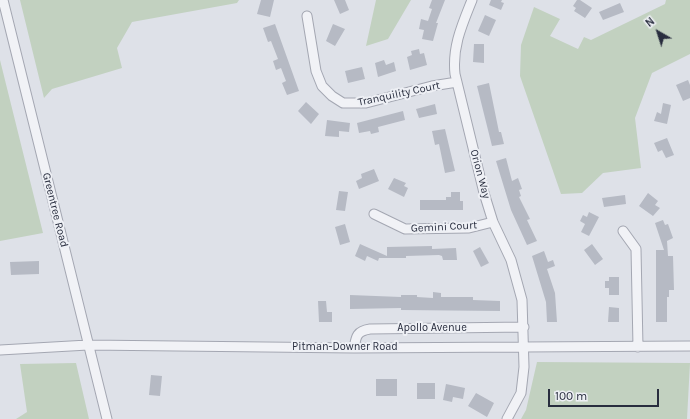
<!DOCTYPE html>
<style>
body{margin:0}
#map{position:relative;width:690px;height:419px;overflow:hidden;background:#dee1e8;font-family:Karla,sans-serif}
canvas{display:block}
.north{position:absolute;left:638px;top:12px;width:40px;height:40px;-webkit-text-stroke:3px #eef0f5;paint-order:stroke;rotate:321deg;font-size:11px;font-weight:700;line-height:16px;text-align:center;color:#282d3e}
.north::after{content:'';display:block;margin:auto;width:14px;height:18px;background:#282d3e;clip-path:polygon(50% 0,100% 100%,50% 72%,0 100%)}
.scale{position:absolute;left:548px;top:389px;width:111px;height:18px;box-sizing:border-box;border:2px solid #282d3e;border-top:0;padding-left:5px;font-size:12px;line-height:14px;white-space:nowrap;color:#282d3e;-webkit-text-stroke:3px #eef0f5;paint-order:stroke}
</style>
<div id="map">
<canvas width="690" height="419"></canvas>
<div class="north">N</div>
<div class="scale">100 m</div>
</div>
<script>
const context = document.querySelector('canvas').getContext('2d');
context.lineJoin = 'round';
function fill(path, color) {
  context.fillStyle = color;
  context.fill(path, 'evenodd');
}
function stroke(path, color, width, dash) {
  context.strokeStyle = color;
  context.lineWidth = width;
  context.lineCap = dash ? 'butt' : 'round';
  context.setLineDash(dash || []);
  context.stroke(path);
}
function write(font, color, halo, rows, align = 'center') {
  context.font = font + ' Karla,sans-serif';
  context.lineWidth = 4;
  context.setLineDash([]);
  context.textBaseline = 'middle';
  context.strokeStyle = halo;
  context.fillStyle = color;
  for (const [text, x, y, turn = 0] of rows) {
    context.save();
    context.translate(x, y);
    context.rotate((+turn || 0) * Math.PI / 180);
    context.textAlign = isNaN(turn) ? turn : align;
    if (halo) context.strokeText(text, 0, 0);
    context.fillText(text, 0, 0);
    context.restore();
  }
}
fill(new Path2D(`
 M20,0H239L237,3L132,22L117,48L122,68L52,89L44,98Z
 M376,0H411L388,39L366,46Z
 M666,0H690V54L652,73L635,118L641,168L603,173L582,193L561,194L520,76L521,45L534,7L560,19L550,36L578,49L584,37L591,40L665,4Z
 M0,60L43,233L0,241Z
 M537,362L690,363L687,419H521L526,410Z
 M76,363L89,419H16L27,412L20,364Z`), '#c2d1c0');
fill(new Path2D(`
 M261,0H274L270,17L257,14Z
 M334,0H345L349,10L340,14Z
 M432,0H445L436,23H438L433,41L422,39L424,30L419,29L421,19L428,21L432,9L429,8Z
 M491,0H502L501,2L504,3L501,10L489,5Z
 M577,0H580L592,8L585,18L574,11L576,8L573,6Z
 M620,3L624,12L603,20L599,12Z
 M485,15L496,20L489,36L478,31Z
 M275,24L299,91L287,95L282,83L286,81L281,68L276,70L273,61L278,59L271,41L268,42L263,28Z
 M333,24L345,29L335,46L326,41Z
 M474,44H484V63L473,62Z
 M419,49L420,54L424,53L427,65L410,70L407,57L412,55L411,51Z
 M384,60L386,65L394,62L396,71L378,77L375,63Z
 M362,67L365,79L348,83L345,71Z
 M688,80L690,85V98L683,101L676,85Z
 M489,83L499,132H501L504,144L492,146L477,86Z
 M306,102L319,114L311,124L298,111Z
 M663,103L671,105L667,124L654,121L657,112L661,114Z
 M435,104L437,114L419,118L416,109Z
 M403,111L405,120L378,127L379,132L371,134L370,131L359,133L357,123Z
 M327,120L350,123L349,132L339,131V137L325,136Z
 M445,129L455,171L445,173L439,144L435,145L432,131Z
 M667,138L674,155L666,158L662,150L658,152L654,143Z
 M506,158L512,181L518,178L522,189L519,190L521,196L519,197L530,219L527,220L537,241L527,245L511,210L496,161Z
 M374,169L379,181L359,189L356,181L362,178L361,174Z
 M394,178L406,183L404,186L408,188L404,197L388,189Z
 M339,191L348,192L345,211L336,210Z
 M451,192H460V201H463V210H420V200H446V197H451Z
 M648,193L658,201L655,205L660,208L653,216L639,206Z
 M625,195L626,204L604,207L602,198Z
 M589,212L599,217L589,236L581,232L585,224L580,221L583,215L587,217Z
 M663,220L665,225L668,224L673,238L667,241L668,256H673L674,290H669V297H667V322H656V250H664L655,223Z
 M345,224L350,242L340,245L335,227Z
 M360,244L387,256V247L432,246V249L456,248L457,260H443L442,256L439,255L406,256V258H379L378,261L367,256L365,261L355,256Z
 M592,244L603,259L595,265L584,250Z
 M480,247L489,263L481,267L473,251Z
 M544,251L548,262L553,260L555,266L547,269L555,293L557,322H547L546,302L532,256Z
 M39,261V274L11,275L10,262Z
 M609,277H619V295H609V288H605V281H609Z
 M433,292L441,293V297H473V300L500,301V311L401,310V308L350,309V295L401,297V295H417V297L433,298Z
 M318,301H326L327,312H332V322H319Z
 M609,307L619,308V322H608Z
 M151,375L162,376L160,396L149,395Z
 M376,379H397V396H376Z
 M417,383H435V399H417Z
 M446,384L465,388L463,399L453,397L452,402L443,400Z
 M476,393L494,403L487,417L468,406Z`), '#b6bac4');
const minor = new Path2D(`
 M3,0L107,419
 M472,0C462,25 452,47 455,74L484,193L493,222L511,260L522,300L524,367L521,393L507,419
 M307,16L316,71L322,86L332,96L343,103H366L432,86L457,82
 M374,214L405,229L469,228L493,222
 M623,231L636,249L638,347
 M354,348C356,336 357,331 370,329L524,327
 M0,350L88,345L354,348L690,346`);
stroke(minor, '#a4a7b2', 11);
stroke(minor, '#f1f2f6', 9);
write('11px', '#282d3e', '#eef0f5', [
 ["Tranquility Court",399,94,-12],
 ["Orion Way",480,174,75],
 ["Greentree Road",55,210,76],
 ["Gemini Court",444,227,-3],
 ["Apollo Avenue",432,328],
 ["Pitman-Downer Road",345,347]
]);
</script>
